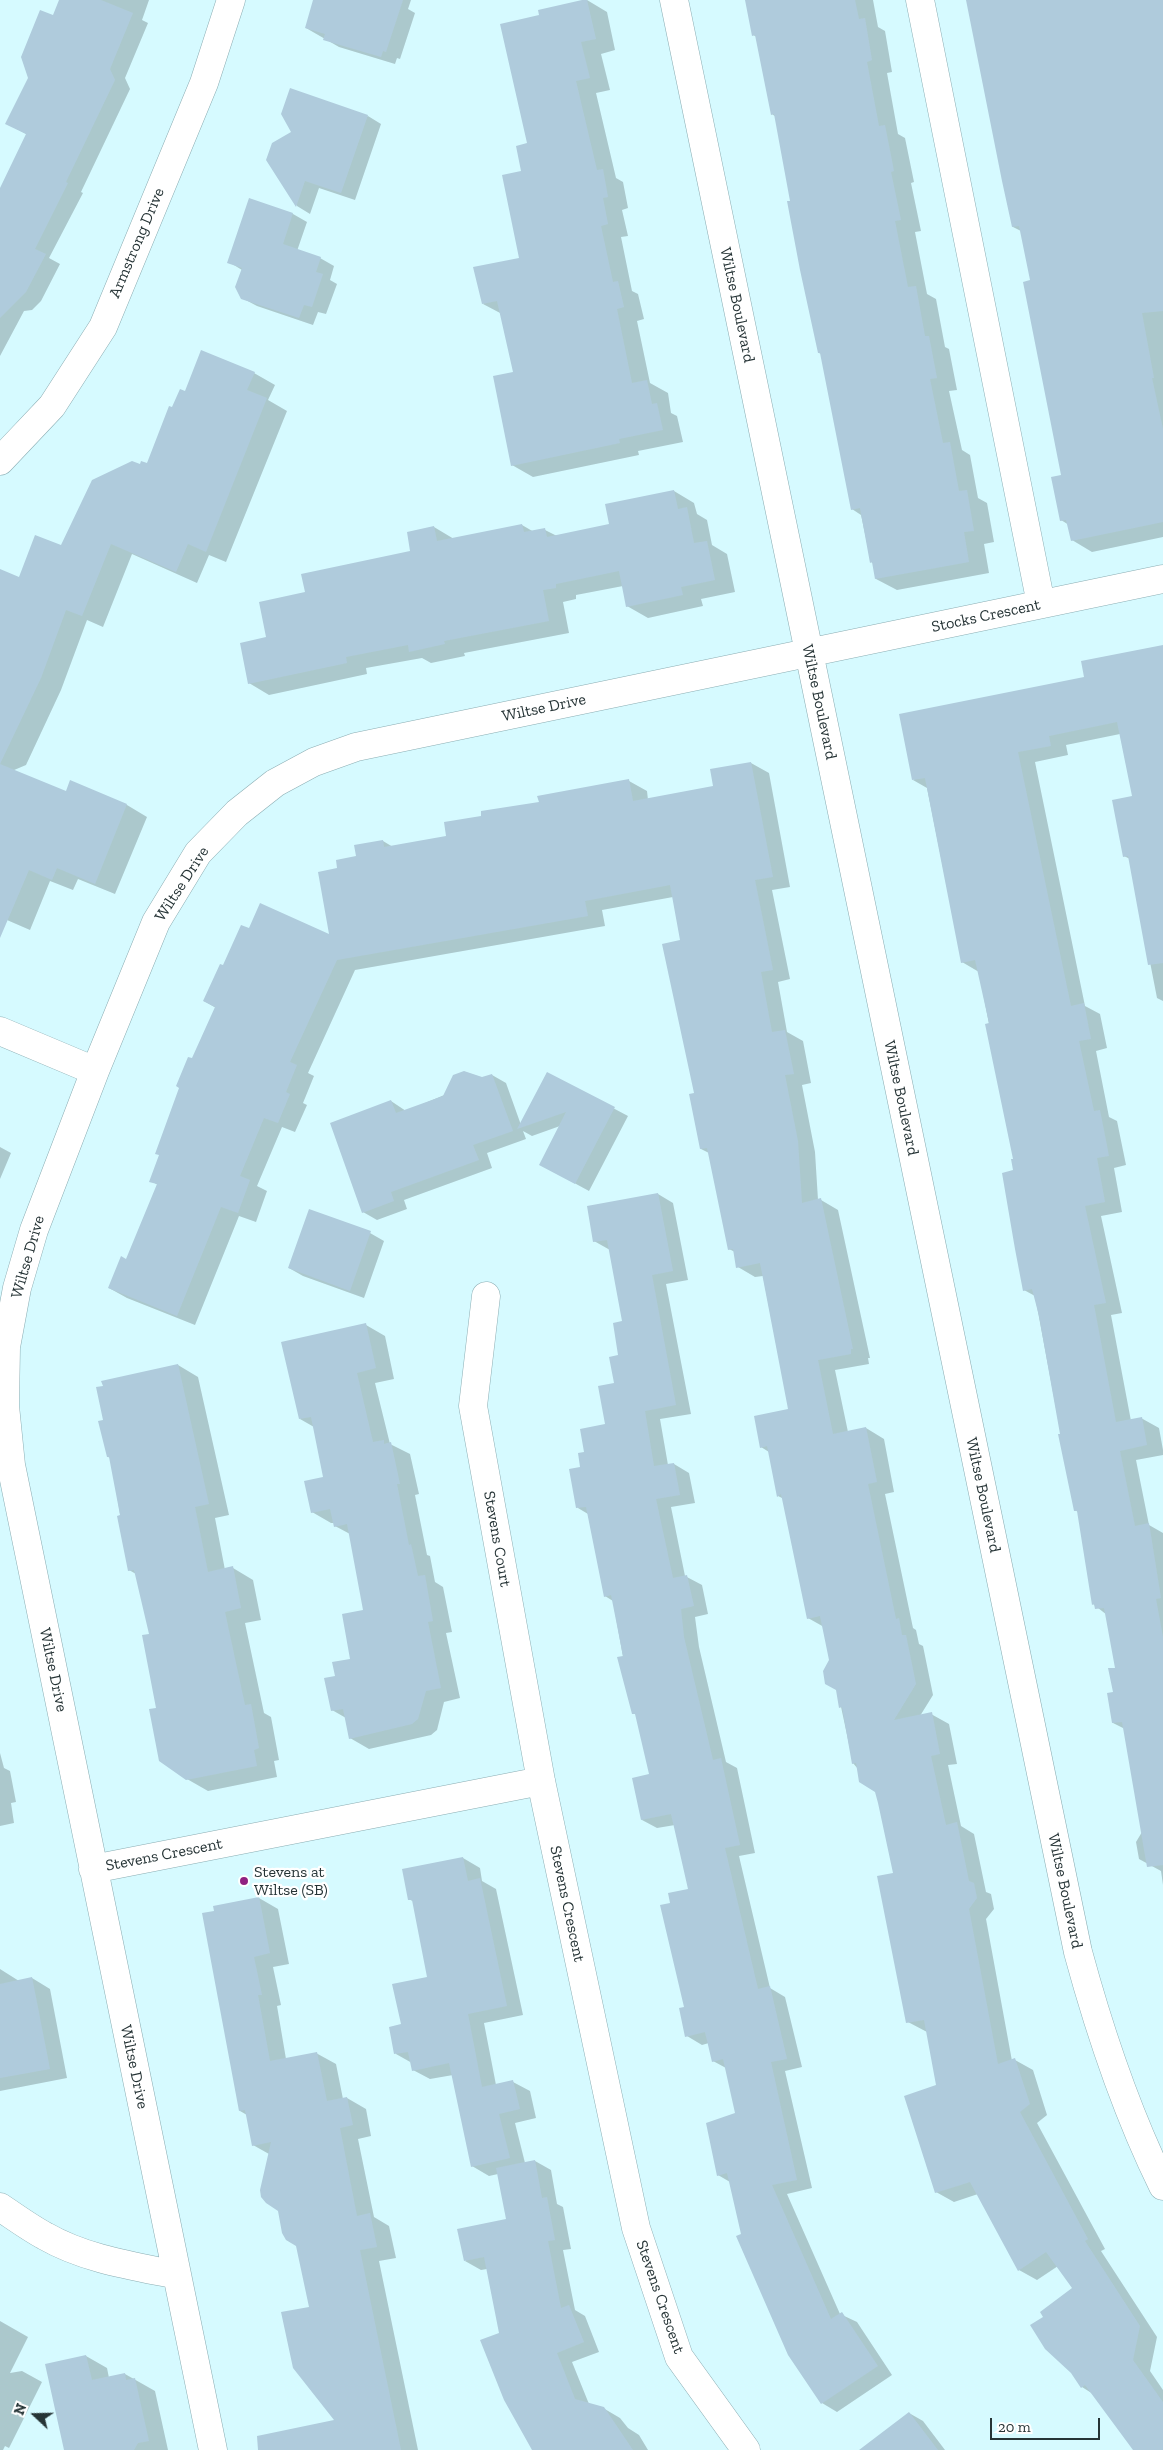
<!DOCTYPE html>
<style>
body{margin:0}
#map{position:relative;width:1163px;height:2450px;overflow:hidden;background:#d6faff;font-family:"Zilla Slab",serif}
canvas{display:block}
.north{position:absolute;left:10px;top:2390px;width:50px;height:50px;-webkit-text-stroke:4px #fff;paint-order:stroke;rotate:291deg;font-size:14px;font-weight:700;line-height:20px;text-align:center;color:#263436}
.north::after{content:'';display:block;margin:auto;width:18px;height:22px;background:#263436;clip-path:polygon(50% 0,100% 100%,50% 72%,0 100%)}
.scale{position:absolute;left:990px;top:2418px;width:110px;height:22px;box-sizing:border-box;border:2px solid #263436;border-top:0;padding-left:6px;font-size:15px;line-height:18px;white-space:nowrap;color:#263436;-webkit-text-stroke:4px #fff;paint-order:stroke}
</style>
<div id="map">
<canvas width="1163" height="2450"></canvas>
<div class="north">N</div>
<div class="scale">20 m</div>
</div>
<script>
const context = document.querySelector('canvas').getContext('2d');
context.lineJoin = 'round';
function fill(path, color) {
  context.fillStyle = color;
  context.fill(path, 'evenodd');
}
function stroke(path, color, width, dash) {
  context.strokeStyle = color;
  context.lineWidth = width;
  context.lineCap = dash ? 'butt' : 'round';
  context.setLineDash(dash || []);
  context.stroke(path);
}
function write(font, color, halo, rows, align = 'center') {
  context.font = font + ' "Zilla Slab",serif';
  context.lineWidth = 4.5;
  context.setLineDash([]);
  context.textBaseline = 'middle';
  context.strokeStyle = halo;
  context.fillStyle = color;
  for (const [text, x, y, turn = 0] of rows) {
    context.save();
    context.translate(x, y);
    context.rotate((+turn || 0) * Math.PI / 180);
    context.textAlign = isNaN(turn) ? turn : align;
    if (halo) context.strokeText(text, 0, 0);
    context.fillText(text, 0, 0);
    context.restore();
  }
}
fill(new Path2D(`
 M61,0H149L142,20L148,23L125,78L130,89L81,192L83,193L49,258L60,264L41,301L32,310L24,311L0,356V191L28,135L7,124L30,78Z
 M314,0H411L408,9L415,13L400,59L397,58L395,64L339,47L306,28Z
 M587,0L607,12L615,50L601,54L610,90L596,93L616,178L623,182L628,208L622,210L628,236L621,237L632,291L638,294L644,319L637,321L650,383L668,393L671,413L677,416L683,442L638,451L639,455L533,477L512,465L514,373L502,314L483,304L520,259L522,172L528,144L541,15Z
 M747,0H873L878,27L885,31L892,72L887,73L898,134L905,138L914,182L911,183L921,231L915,232L927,294L936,299L945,347L949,349L957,390L949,391L962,450L970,455L978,498L987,503L994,542L984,544L989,573L897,590L876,579L874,564L871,562L861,515L852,509L821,354L819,353L776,117L772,114L757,37L753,35Z
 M967,0H1163V537L1092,552L1072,540L1069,525L1061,520L1063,476L1031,281L1021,231L1013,227Z
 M368,116L381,124L355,200L319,188L310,214L297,206L268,160Z
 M250,200L293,214L307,222L297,251L320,258L334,266L330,280L337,284L326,314L318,312L313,325L257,306L242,298V270L229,262Z
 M254,373L275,385L268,400L287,411L226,562L209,555L197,583L132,554L103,627L87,620L61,690L26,765L0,776V585L20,578L62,547L141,466L147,464L173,409L185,393Z
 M674,491L694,503L697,514L707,520L712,545L727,554L735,592L701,599L703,606L648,618L627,606L623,586L576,595V599L563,602L569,633L464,653L465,656L431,663L422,658L366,668L367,674L269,695L249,683L268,638L306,593L412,552L434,527L454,539L522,525L534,532L545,530L557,536L611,525Z
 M1163,646V1001L1157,998L1130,859L1124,856L1133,797L1120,734L1066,745L1068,755L1035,762L1085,1006L1100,1014L1107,1048L1096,1051L1109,1117L1117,1121L1126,1165L1114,1168L1122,1212L1101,1216L1122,1313L1111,1315L1131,1421L1141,1418L1159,1428L1163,1450V1455L1136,1460L1149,1525L1163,1533V1885L1161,1871L1139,1859L1136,1842L1142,1832L1125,1729L1113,1723L1117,1669L1107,1615L1093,1604L1078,1512L1075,1510L1035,1296L1024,1290L1015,1160L979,972L962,962L927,788L913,780L1085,678Z
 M751,763L769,773L790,887L772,890L790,979L778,982L787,1032L803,1041L811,1083L802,1085L815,1152L818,1200H821L838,1210L870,1358H868L869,1364L835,1370L848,1432L866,1428L884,1439L894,1492L885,1494L913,1628L916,1630L919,1644L923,1646L933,1695L920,1716L931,1714L949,1724L957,1764L948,1765L961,1826L974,1834L986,1892L991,1894L994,1909L986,1919L1012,2061L1015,2060L1033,2070L1047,2115L1037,2123L1105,2249L1101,2251L1157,2337L1150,2371L1163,2390V2450H1134L1093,2394L1082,2387L1045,2317L1073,2288L1058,2266L1037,2280L1019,2270L978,2194L954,2202L936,2192L937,2086L927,2032L908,2022L895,1874L876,1791L853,1763L824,1627L808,1618L784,1499L778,1496L769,1452L761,1447L789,1410L763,1276L755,1277L738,1267L735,1252L729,1249L709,1153L701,1149L682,941L673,897L602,910L605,926L355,970L308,1073L314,1076L303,1103L307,1105L295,1132L282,1127L257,1186L267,1191L256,1222L239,1216L195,1325L127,1298L109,1288L127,1261L158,1185L151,1181L193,1060L216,1008L204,1001L224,967L249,930L331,936L339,869L383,841L393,847L448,837L483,817L629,781L647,791L648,800L715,787Z
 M71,782L127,805L147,817L115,894L78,879L73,890L50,881L30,930L0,917V826L66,793Z
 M547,1073L628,1116L589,1191L554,1172L560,1126L532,1136L523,1131L526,1139L487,1153L492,1168L404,1200L407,1209L377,1220L363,1212L391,1101L406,1111L492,1075L506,1083L521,1125Z
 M0,1147L11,1153L0,1179Z
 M658,1194L673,1203L688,1280L666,1284L691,1414L660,1419L668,1465L674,1464L689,1473L695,1503L671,1507L685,1576L702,1585L708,1614L695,1617L699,1647L726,1762L737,1768L755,1853L739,1856L770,1988L785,1997L802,2067L785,2071L812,2188L787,2194L840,2314L857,2322L892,2375L837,2412L822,2403L742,2235L730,2182L718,2175L737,2114L726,2068L713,2061L709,2043L702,2045L687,2036L685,2008L672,1904L690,1890L675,1825L657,1828L642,1820L650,1775L637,1715L633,1713L613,1601L605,1596L588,1514L578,1508L586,1453L607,1425L615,1384L623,1322L610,1250L594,1241Z
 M310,1211L370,1233L384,1241L364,1298L303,1276L289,1268Z
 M366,1325L385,1336L394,1379L375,1383L390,1444L410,1454L419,1494L415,1495L427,1555L430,1556L435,1582L443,1587L452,1632L446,1633L460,1698L444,1702L437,1730L431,1735L369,1749L350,1738L346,1718L332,1710L337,1677L352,1660L365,1611L350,1534L335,1526L334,1523H331L312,1512L325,1478L314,1427L300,1419Z
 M178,1365L198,1377L229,1515L215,1518L225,1570L233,1568L253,1580L261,1620L245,1623L264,1713L271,1717L279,1760L274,1761L277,1777L208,1791L187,1779L158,1709L150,1635L136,1574L129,1570L111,1458L108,1457L104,1420Z
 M0,1753L4,1768L10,1771L16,1802L11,1803L14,1823L0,1826Z
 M463,1858L480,1868L482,1881L496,1889L523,2015L484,2023L496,2085L513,2082L530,2091L536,2118L515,2123L525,2163L535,2161L551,2170L557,2204L563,2207L571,2249L563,2250L575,2310L585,2316L599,2352L572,2362L589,2404L603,2408L620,2418L628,2428L639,2435L648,2450H533L500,2334L487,2269L481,2270L465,2261L507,2220L498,2174L489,2176L472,2166L453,2075L430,2079L413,2070L412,2063L396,2054L402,2025L429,1978L414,1902L409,1899Z
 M259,1898L278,1909L289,1964L273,1967L281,2005L277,2006L286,2059L316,2053L336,2064L343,2099L347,2098L366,2109L371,2136L358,2139L374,2217L389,2226L396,2258L379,2261L418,2450H307L336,2421L297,2246L269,2154L253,2145L247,2115L240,2111L216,1912Z
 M0,1969L19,1981L32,1978L50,1989L67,2078L0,2091Z
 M0,2321L28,2337L10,2373L22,2371L42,2382L9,2448L5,2446L3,2450H0Z
 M86,2356L107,2368L109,2378L125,2374L155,2391L168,2450H66Z
 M909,2413L923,2421L945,2450H861Z`), '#0003');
fill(new Path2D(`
 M59,0H101L133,13L110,69L115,80L66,182L68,183L35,249L46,254L26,292L0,318V188L26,134L5,124L28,78L21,57L40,10L53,15Z
 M313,0H403L386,52L383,51L381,57L323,40L325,34L305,28Z
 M582,0H587L596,39L581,42L590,78L576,81L597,170L603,169L608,197L603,198L608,224L601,226L613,282L618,281L624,307L617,309L632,383L647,380L652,404L657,403L663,430L619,439L620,443L511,466L493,376L513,372L497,301L482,304L473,267L519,258L502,175L521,171L516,146L527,143L500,24L539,15L538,10Z
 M745,0H855L859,19L865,18L872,60L867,62L879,126L885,125L894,171L891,172L901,220L895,221L908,287L916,286L925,336H929L937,378L930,379L943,443L950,442L959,491L967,490L974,531L964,532L969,562L875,579L872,562L870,563L860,508L851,510L820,353H818L800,270L787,201H790L774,114L771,115L755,35L752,36Z
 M966,0H1163V311L1142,313L1154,378H1152L1163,429V522L1071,541L1066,520L1060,521L1051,477L1061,475L1023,282L1030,280L1019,226L1012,227L1002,181Z
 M290,88L368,115L341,193L305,181L296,207L266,160L272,143L291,132L281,114Z
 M249,198L293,213L283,244L321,257L316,272L323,274L312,307L304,305L299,318L241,299L235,287L242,268L227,263Z
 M201,350L255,372L247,390L267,398L206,552L188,544L176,572L111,544L82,616L66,610L41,678L0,764L66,791L70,780L127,804L95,884L57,868L52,880L29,870L0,938V569L19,577L35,535L61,545L92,480L132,461L140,464L141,461L147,463L169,406L172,407L180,389L185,391Z
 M674,490L678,509L687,507L694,543L707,541L715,580L681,587L683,595L626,607L619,571L556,584V588L543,590L549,621L444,641L445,644L409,652L408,645L346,657L347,663L248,684L240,643L266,637L259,602L305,592L301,574L410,551L407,532L434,526L437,541L522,524L524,532L545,528L547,537L609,524L605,504Z
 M1163,645V963L1148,965L1128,856L1123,857L1112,800L1132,796L1117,722L1049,736L1051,746L1018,752L1071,1006L1084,1003L1091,1039L1079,1041L1094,1111L1100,1110L1109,1156L1097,1158L1105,1202L1085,1206L1106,1303L1094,1305L1116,1422L1142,1417L1147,1445L1120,1451L1135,1526L1149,1523L1161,1598L1156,1599L1163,1637V1865L1147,1867L1122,1722L1112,1723L1107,1693L1113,1692L1108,1668H1115L1104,1608L1095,1609L1094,1604L1092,1605L1077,1511H1074L1058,1434H1060L1039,1316L1032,1289L1023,1291L1015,1249L1002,1173L1013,1170L1011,1159H1013L985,1024L989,1023L975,960L961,963L925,778L912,780L899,714L1084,677L1081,661Z
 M751,762L773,877L755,880L773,970L761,972L772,1032L785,1030L794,1074L785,1075L798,1141L802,1203L821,1198L853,1349H851V1354L818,1360L833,1434L866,1427L877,1482L868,1484L896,1619L899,1618L902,1635H906L916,1684L894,1720L932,1712L940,1754L931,1756L946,1825L957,1822L969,1881L974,1883L977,1898L969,1909L998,2064L1015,2058L1030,2104L1020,2112L1088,2239L1085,2241L1140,2326L1133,2360L1163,2402V2450H1133L1085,2385L1081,2388L1071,2373L1045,2349L1030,2325L1043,2317L1040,2312L1072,2288L1046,2252L1018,2271L970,2182L935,2193L904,2096L936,2085L924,2020L906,2023L877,1876L893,1873L878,1803L875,1792L859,1782L856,1763L852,1764L842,1707L839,1708L836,1690L825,1684L823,1671L829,1660L820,1616L807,1619L781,1494L777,1497L767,1446L760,1448L754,1416L788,1409L760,1263L736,1268L733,1249L728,1250L707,1148L700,1149L689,1094L694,1093L662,944L680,940L670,885L585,901L588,916L337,960L290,1062L297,1065L286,1092L290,1094L278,1123L264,1118L240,1176L250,1180L238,1213L221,1207L177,1316L108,1288L121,1256L126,1259L157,1184L149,1182L159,1155L155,1154L179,1088L176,1086L188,1057L192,1058L215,1007L203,1001L220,964L223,965L241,925L249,928L260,903L329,934L318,872L337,868L336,860L356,856L354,845L383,840L384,847L446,836L444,822L481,816V811L539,802L537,796L629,779L633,801L713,786L710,769Z
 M464,1071L482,1077L492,1074L513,1131L473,1145L479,1160L391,1192L394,1201L362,1213L330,1123L391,1100L396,1113L443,1096L453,1075Z
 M547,1072L615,1107L575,1184L539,1165L566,1112L517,1129Z
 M658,1193L673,1271L652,1275L676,1405L645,1411L654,1466L674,1463L680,1495L656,1499L673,1578L687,1575L694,1606L681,1609L684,1637L713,1760L721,1758L740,1845L725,1848L758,1989L770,1986L787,2059L771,2062L797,2180L772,2185L831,2319L842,2312L878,2366L821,2404L788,2355L736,2236L741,2234L727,2173L717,2176L706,2123L735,2113L723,2059L712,2062L705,2032L685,2037L679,2008L684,2007L660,1905L670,1903L668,1893L688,1889L671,1814L641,1820L632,1778L649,1774L635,1714H632L617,1657L623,1656L611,1595L604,1597L586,1507L576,1508L569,1469L580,1467L578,1453L584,1452L580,1429L605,1424L598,1386L614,1383L609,1357L618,1355L613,1323L622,1321L607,1240L593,1242L587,1206Z
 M309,1209L371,1231L350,1291L288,1268Z
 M366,1323L376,1368L357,1373L373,1442L384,1440V1444L391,1442L400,1484H397L409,1545L411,1544L418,1576L425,1575L433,1621L428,1622L441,1688L426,1691L418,1719L412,1724L349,1739L343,1709L331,1711L324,1678L335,1676L332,1662L350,1659L342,1614L363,1610L347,1524L334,1527L330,1509L311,1513L304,1481L323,1477L311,1417L299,1419L281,1342Z
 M178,1364L209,1504L195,1507L208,1572L233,1566L241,1608L225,1612L245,1705L251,1704L259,1748L254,1750L257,1766L186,1780L159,1761L149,1709L156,1708L142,1635L149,1634L134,1570L128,1571L117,1516L120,1515L109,1457H107L98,1421L103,1420L96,1387L103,1386L101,1381Z
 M463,1857L468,1881L480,1878L507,2006L468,2014L482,2087L513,2080L520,2109L499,2114L510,2158L471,2167L449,2063L412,2071L408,2052L394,2054L389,2027L401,2024L392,1984L427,1977L412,1900H408L402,1869Z
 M259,1897L270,1953L254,1957L262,1995H258L270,2061L317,2052L327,2101L347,2097L353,2125L340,2128L357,2216L370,2213L377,2247L360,2250L401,2450H258L257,2436L334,2420L293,2368L281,2312L309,2307L296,2246L286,2240L282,2233L278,2211L266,2203L261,2197L260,2190L271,2142L252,2146L245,2110L239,2111L202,1913L214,1911L213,1906Z
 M32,1977L50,2069L0,2078V1984Z
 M535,2160L542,2198L547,2197L555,2240L548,2241L561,2308L569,2305L584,2342L557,2353L575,2399L604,2407L633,2450H532L504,2400L480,2340L499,2333L484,2257L464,2261L457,2229L506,2219L496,2168Z
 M86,2355L92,2380L125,2373L126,2380L135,2378L149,2441L138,2443L134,2450H64L45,2364Z
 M909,2412L938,2450H859Z`), '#afcbdc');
const minor = new Path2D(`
 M674,0L1078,1952C1100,2033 1126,2111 1163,2186
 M920,0L1041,604
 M0,461L52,406L103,327L204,83L231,0
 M0,1031L95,1071
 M486,1296L473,1406L541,1781L636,2228L679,2357L746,2450
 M93,1869L541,1781
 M0,2207C15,2217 30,2228 45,2236C85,2259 133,2266 177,2275
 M213,2450L11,1465L5,1406L6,1347L17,1288L34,1230L95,1071L156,922L198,853L237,813L275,783L314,762L356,747L1163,579`);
stroke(minor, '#8badb3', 29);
stroke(minor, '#fff', 28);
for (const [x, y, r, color] of [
 [244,1881,5,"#902081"]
]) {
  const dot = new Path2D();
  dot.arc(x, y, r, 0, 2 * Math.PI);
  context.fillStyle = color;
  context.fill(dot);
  stroke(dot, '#fff', 2);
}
write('16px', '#263436', '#fff', [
 ["Armstrong Drive",137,243,-67],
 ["Wiltse Boulevard",737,305,78],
 ["Stocks Crescent",986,616,-12],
 ["Wiltse Boulevard",819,702,78],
 ["Wiltse Drive",544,708,-12],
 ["Wiltse Drive",182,884,-57],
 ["Wiltse Boulevard",901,1098,78],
 ["Wiltse Drive",28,1257,-74],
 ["Wiltse Boulevard",983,1495,78],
 ["Stevens Court",497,1539,80],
 ["Wiltse Drive",53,1670,78],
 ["Stevens Crescent",164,1855,-11],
 ["Wiltse Boulevard",1065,1891,78],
 ["Stevens Crescent",567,1904,78],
 ["Wiltse Drive",134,2067,78],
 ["Stevens Crescent",660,2297,71]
]);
write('16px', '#263436', '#fff', [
 ["Stevens at",254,1872],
 ["Wiltse (SB)",254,1890]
], 'left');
</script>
